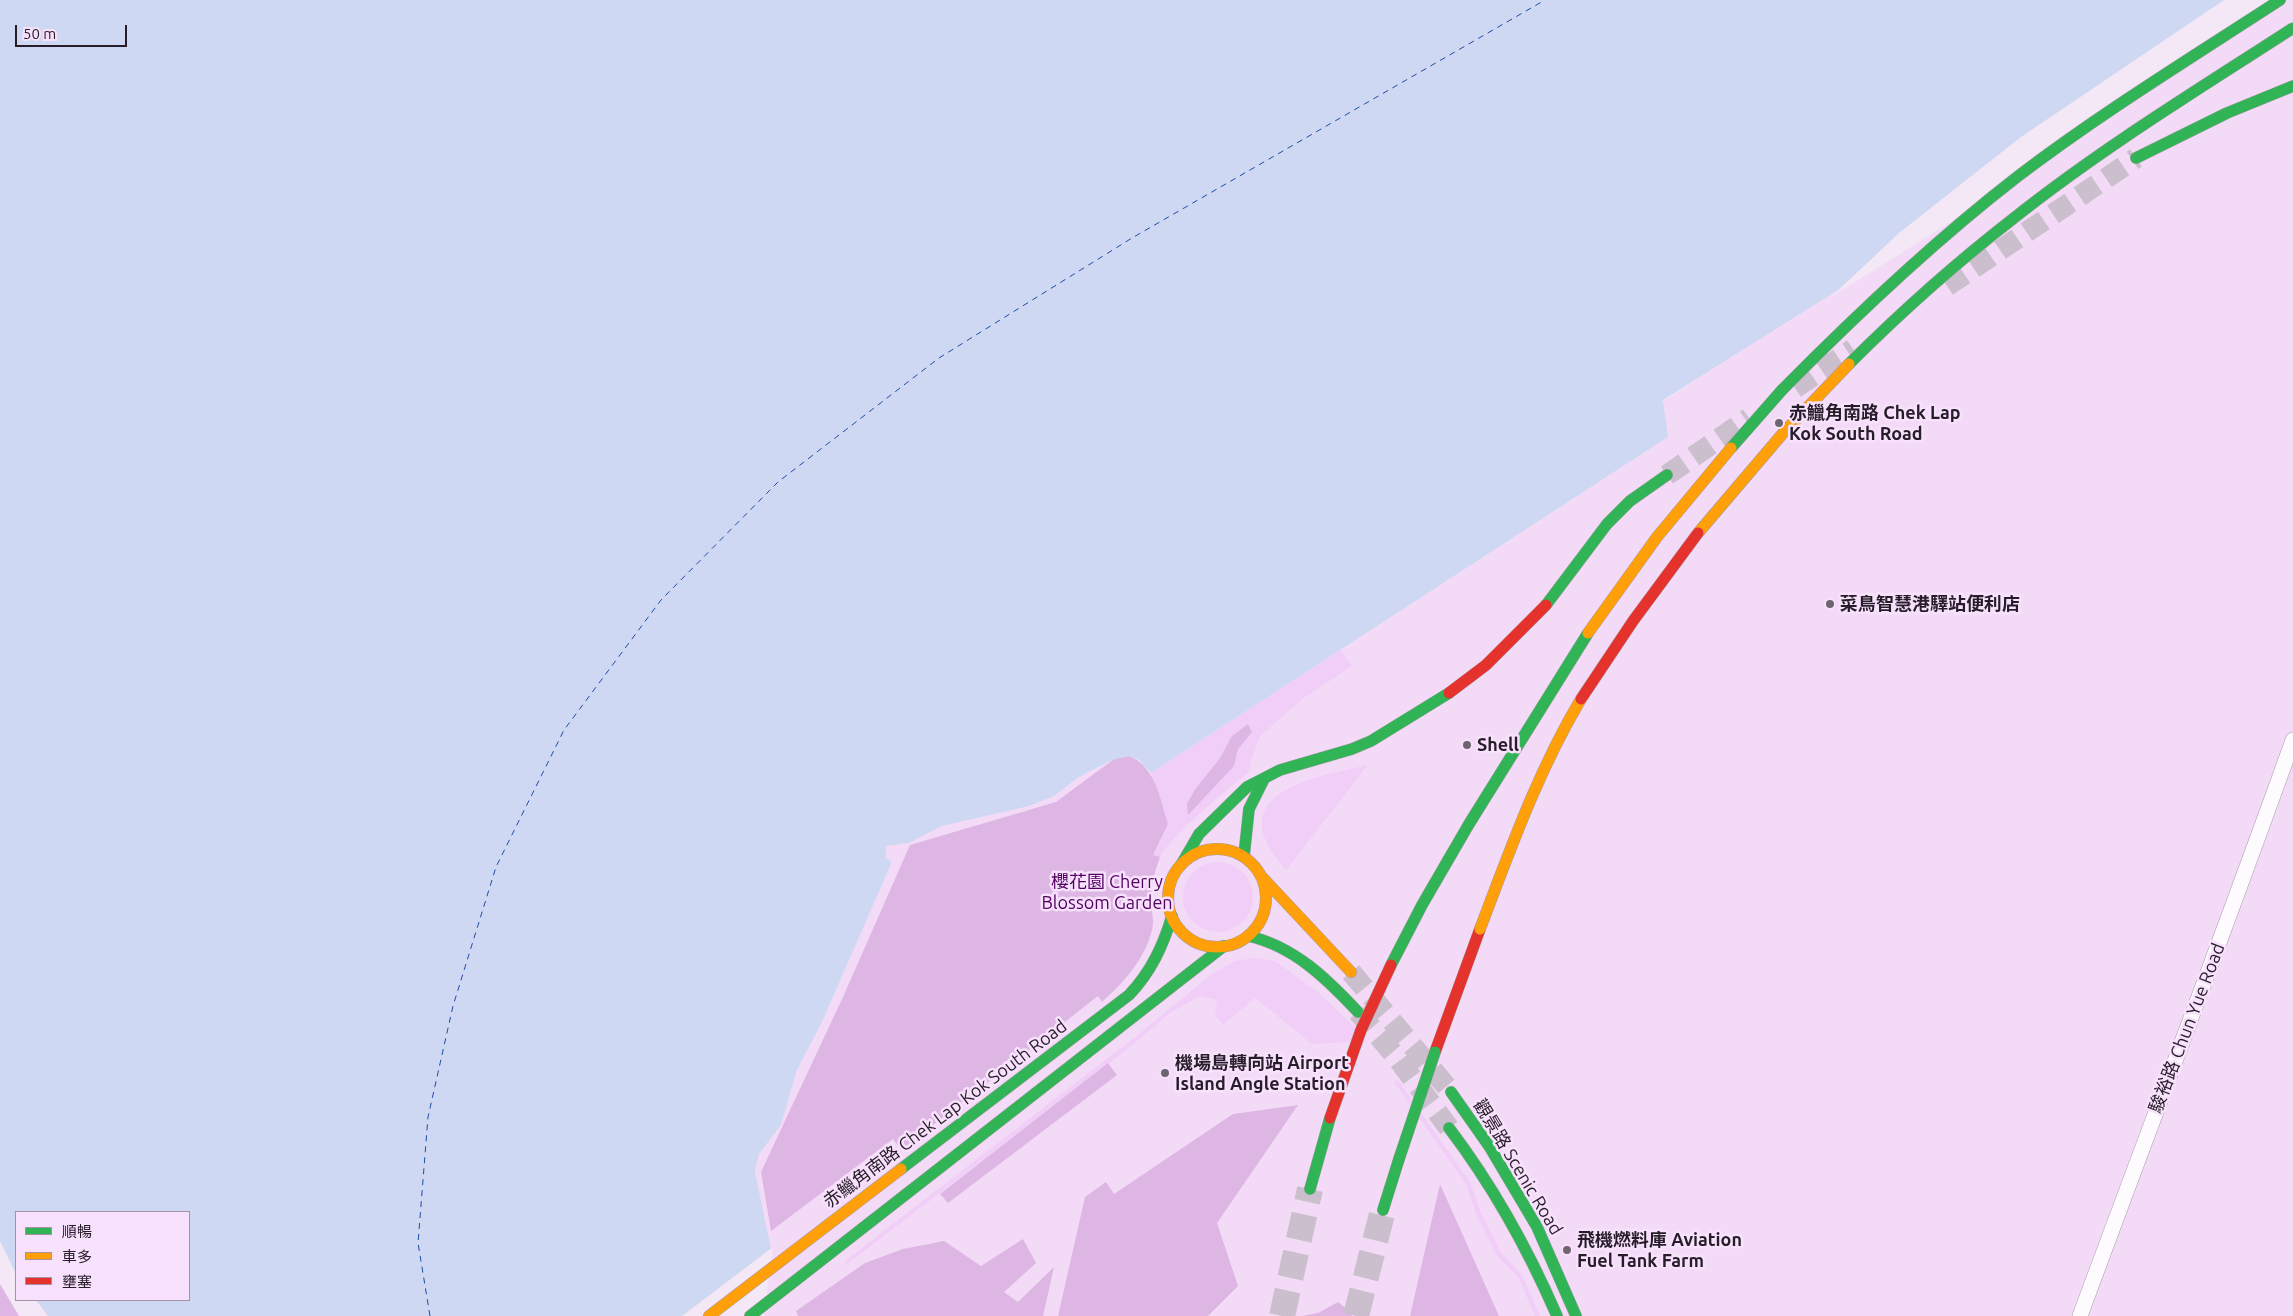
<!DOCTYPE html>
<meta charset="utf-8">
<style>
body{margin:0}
#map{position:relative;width:2293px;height:1316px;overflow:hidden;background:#f4e7f6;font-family:Ubuntu,"Noto Sans TC",sans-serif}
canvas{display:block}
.legend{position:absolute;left:15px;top:1211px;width:175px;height:90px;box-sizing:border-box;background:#f8e1fc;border:1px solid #a493a8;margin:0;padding:6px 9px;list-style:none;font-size:15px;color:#271d29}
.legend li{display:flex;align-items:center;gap:10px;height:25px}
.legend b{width:25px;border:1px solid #a493a8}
.scale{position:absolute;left:15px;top:25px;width:112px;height:22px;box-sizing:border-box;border:2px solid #271d29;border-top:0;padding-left:6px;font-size:15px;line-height:18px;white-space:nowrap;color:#271d29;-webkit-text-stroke:4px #f8e1fc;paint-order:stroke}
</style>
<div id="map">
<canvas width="2293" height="1316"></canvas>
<ul class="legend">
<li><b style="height:6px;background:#30b455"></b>順暢</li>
<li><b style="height:6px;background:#ff9f0a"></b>車多</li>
<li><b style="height:6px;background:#e5322d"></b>壅塞</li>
</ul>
<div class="scale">50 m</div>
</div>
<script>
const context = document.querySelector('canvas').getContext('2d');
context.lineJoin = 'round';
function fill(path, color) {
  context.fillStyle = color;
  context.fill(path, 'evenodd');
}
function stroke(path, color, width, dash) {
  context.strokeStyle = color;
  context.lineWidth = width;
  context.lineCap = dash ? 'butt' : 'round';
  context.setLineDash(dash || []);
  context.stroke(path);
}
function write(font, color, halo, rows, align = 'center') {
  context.font = font + ' Ubuntu,"Noto Sans TC",sans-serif';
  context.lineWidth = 5;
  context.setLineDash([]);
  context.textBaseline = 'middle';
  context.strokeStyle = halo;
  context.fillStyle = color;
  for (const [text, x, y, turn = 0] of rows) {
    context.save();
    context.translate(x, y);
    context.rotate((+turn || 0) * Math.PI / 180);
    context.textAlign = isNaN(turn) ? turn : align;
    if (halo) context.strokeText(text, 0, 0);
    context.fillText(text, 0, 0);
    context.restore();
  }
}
fill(new Path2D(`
 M2282,0H2293V1316H761L755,1172L759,1154L781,1125L797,1070L821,1024L892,862L886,858L885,846L909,843L942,826L1054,796L1079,777L1114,759L1151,773L1668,437L1663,401Z`), '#f3dbf7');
fill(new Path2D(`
 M1341,650L1352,666L1305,697L1260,736L1251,762L1249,772C1228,789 1168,837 1159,860C1154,872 1150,887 1151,900C1151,909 1154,918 1153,927C1150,948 1133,971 1119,986L1153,856L1168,824L1151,773Z
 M1368,765L1286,870C1279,861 1270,852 1266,841C1242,785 1333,774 1368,765Z
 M1183 897a35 35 0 1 1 70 0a35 35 0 1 1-70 0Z
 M1254,958L1275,961L1319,993L1364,1036L1349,1042L1312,1044L1255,998L1223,1025L1215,1015L1217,1000L1200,996L1170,1013L1130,1047L847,1264L845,1261L1135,1037L1212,974L1235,961Z
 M1397,1079L1470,1182L1481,1213L1501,1252L1522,1275L1540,1316H1535L1519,1278L1496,1255L1476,1214L1466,1184L1394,1082Z`), '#f1cef8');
fill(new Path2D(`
 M1248,724L1252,732L1238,749L1234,766L1188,815L1187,804L1194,791L1220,758L1232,736Z
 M1129,756C1155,765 1160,799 1168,824L1153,855L1160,857C1155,871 1151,884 1151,899C1150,909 1155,919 1152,929C1145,959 1124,982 1102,1002L1098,996L901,1150L893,1139L771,1231L761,1172L843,997L910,845L1056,802L1114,759Z
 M1108,1063L1117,1075L948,1203L940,1194Z
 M1298,1105L1217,1223L1238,1286L1208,1316H1058L1085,1197L1106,1182L1114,1194L1233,1114Z
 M1440,1184L1499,1316H1410Z
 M1023,1239L1036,1263L1004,1292L1018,1302L1054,1267L1043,1316H798L796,1311L865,1263L903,1249L944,1241L981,1266Z
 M0,1284L19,1316H0Z
 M1338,1302L1351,1313L1352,1316H1302L1318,1313Z`), '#ddb6e4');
fill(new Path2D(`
 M0,0H2282L2024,173L1663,400L1668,437L1151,773L1139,760L1129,756L1114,759L1079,777L1054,796L1029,806L942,826L909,843L886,846V858L892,862L821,1024L797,1070L781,1125L759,1154L755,1172L771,1249L761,1316H48L36,1300H189V1212H16V1274L15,1272L0,1241Z`), '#cfd8f2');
fill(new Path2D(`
 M2224,0H2285L2026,175L1831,297L1899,233L2021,137Z
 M773,1247L764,1316H682Z`), '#f4e7f6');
stroke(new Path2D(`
 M430,1316L418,1243L428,1117L453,1006L496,867L564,730L661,600L778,482L939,358L1132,238L1545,0`), '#1d4da5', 1, [6, 5]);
stroke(new Path2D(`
 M1947,286L2136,158
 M1795,388L1853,349
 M1667,475L1749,418
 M1351,972L1451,1092
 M1358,1012L1398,1059L1449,1128`), '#cbbfcd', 21, [21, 11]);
stroke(new Path2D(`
 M1282,1316L1310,1189
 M1356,1316L1383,1210`), '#cbbfcd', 26, [26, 13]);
const street = new Path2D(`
 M2080,1316C2151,1124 2224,933 2293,740`);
const fast = new Path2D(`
 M2136,158L2227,113L2293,86
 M1782,390C1856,315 1933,242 2017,177C2101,113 2191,58 2280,0
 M1546,605L1607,524L1630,501L1667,475
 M1244,856L1249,809L1264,779
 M1181,865L1199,834L1247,787L1280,770L1352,749L1371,741L1449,693
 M1248,936C1294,946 1327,979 1358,1012
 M1451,1092L1489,1146L1537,1227L1576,1316
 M1449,1128C1493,1186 1528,1249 1557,1316
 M901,1169L1129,995C1151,972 1163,946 1172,916
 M1310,1189L1330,1118
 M1383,1210L1399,1159
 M750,1316L1224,946`);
const slow = new Path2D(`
 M1168 898a49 49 0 1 1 98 0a49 49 0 1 1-98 0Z
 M1262,877L1351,972
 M709,1316L901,1169`);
const jam = new Path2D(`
 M1449,693L1486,665L1546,605
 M1435,1052L1480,929`);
stroke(street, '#a79ca8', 16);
stroke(fast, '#a79ca8', 12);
stroke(slow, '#a79ca8', 12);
stroke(jam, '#a79ca8', 12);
stroke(street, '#fdfbfe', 15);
stroke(fast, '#30b455', 11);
stroke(slow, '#ff9f0a', 11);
stroke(jam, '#e5322d', 11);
const fastBridge = new Path2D(`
 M1849,364C1901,312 1956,263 2014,218C2102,148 2199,89 2293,28
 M1731,448L1782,390
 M1391,965L1422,905L1469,824L1588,633
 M1399,1159L1435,1052`);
const slowBridge = new Path2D(`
 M1698,533L1784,432L1849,364
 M1588,633L1657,537L1731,448
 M1480,929C1510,850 1538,771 1581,699`);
const jamBridge = new Path2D(`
 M1581,699L1633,621L1698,533
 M1330,1118L1361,1030L1391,965`);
stroke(fastBridge, '#a79ca8', 12, []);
stroke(slowBridge, '#a79ca8', 12, []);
stroke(jamBridge, '#a79ca8', 12, []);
stroke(fastBridge, '#30b455', 11);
stroke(slowBridge, '#ff9f0a', 11);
stroke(jamBridge, '#e5322d', 11);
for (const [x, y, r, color] of [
 [1779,423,5,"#6f6471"],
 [1830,604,5,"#6f6471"],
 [1467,745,5,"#6f6471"],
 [1165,1073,5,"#6f6471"],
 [1567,1250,5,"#6f6471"]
]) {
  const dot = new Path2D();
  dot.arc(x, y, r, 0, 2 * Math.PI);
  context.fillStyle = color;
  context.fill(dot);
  stroke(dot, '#f8e1fc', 2);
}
write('bold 18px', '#271d29', '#f8e1fc', [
 ["赤鱲角南路 Chek Lap",1789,413],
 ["Kok South Road",1789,434],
 ["菜鳥智慧港驛站便利店",1840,604],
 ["Shell",1477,745],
 ["機場島轉向站 Airport",1175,1063],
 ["Island Angle Station",1175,1084],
 ["飛機燃料庫 Aviation",1577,1240],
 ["Fuel Tank Farm",1577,1261]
], 'left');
write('18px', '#530160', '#f8e1fc', [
 ["櫻花園 Cherry",1107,882],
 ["Blossom Garden",1107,903]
]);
write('18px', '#271d29', '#f8e1fc', [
 ["駿裕路 Chun Yue Road",2187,1028,-69],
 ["赤鱲角南路 Chek Lap Kok South Road",945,1114,-37],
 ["觀景路 Scenic Road",1518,1167,59]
]);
</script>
